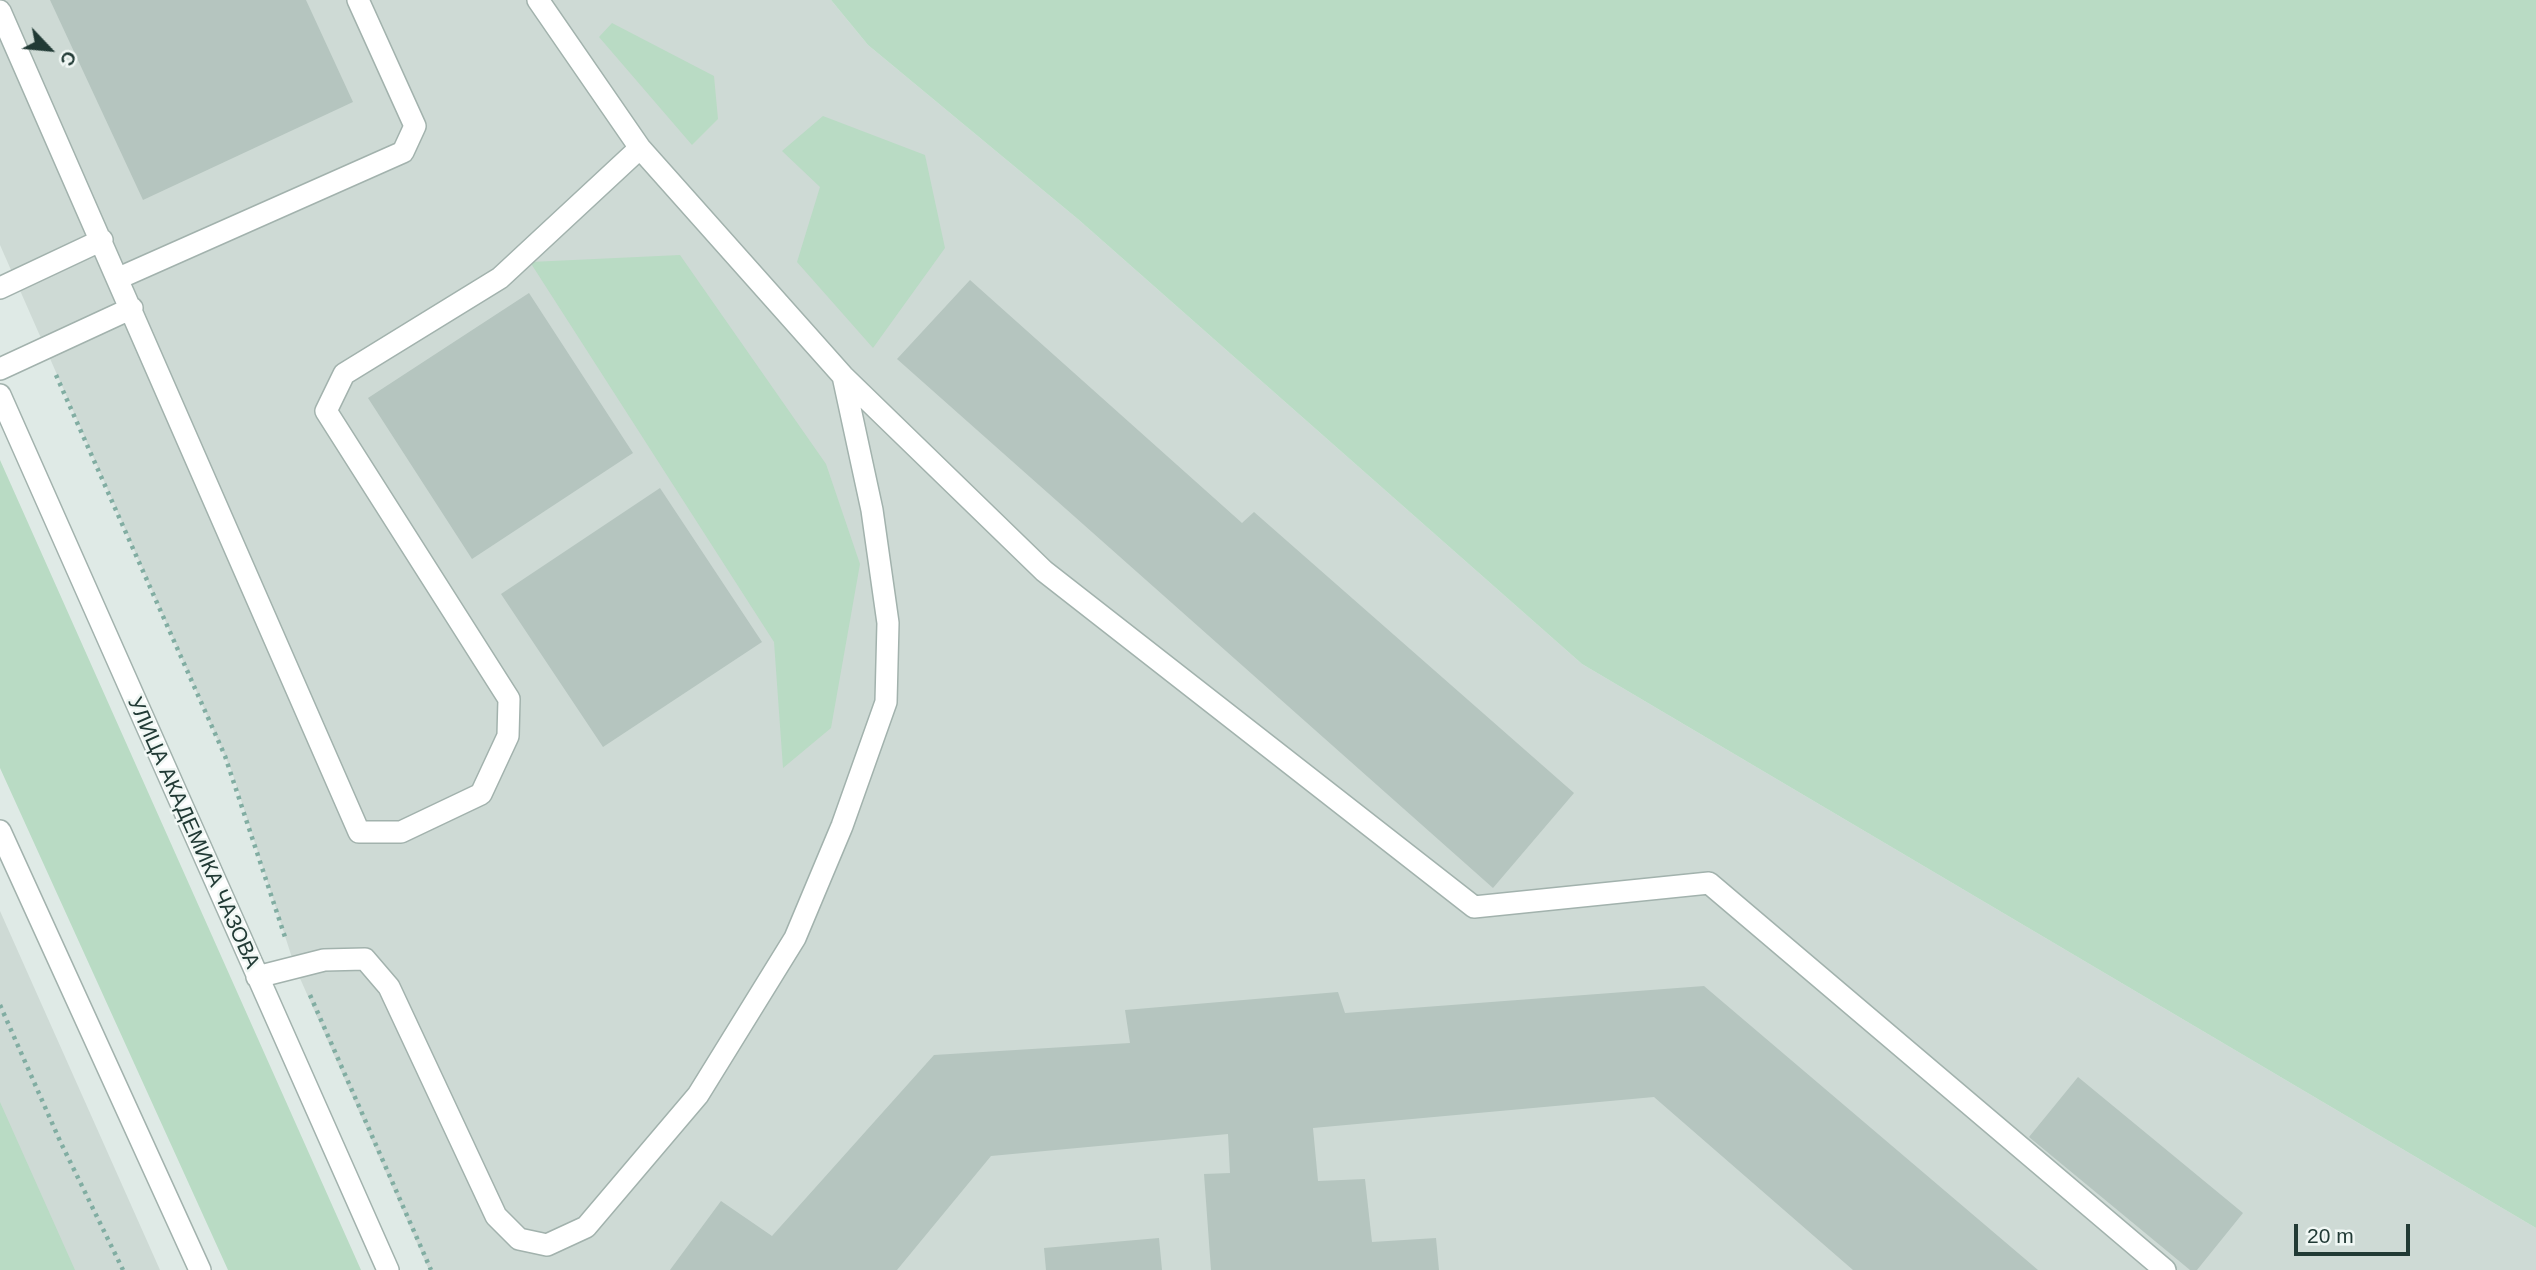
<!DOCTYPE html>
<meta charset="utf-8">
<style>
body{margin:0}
#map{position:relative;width:2536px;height:1270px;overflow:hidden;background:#dfeae6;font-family:Arial,sans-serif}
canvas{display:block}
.north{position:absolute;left:14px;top:14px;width:70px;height:70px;-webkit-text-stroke:5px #f0f7f4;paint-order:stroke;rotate:116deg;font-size:19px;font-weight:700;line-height:28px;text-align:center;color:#213a35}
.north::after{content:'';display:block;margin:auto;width:24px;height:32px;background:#213a35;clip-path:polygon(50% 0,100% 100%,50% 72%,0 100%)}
.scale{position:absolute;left:2294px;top:1224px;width:116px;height:32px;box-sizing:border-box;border:4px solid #213a35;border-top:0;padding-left:9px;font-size:21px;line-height:24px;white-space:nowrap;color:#213a35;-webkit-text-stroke:5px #f0f7f4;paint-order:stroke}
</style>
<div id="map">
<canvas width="2536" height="1270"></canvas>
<div class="north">С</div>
<div class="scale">20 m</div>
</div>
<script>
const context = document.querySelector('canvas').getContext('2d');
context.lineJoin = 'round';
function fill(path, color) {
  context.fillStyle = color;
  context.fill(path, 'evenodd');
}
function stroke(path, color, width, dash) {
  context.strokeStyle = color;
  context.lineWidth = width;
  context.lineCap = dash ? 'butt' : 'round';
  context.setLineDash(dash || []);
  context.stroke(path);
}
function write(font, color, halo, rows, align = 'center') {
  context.font = font + ' Arial,sans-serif';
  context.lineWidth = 5;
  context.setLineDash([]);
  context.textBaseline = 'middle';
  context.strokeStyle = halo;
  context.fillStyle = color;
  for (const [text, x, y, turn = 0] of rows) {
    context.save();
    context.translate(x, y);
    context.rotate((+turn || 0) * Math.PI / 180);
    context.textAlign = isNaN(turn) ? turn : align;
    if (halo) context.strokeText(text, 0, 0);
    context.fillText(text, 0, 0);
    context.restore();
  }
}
fill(new Path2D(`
 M0,0H831L868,45L1079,220L1582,664L2536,1228V1270H429L295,967L232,772L0,245Z
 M0,911L160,1270H0Z`), '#cedad5');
fill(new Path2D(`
 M831,0H2536V1228L1582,664L1079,220L868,45Z
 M612,23L714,76L718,119L692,145L599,37Z
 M823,116L925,155L945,248L873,348L797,262L820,187L782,151Z
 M680,255L826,464L860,564L831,728L783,768L774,642L530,262Z
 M0,460L361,1270H228L0,768Z
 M0,1102L75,1270H0Z`), '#b9dbc4');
fill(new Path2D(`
 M50,0H306L353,102L143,200Z
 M970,280L1242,523L1254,512L1574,793L1493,888L897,359Z
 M529,293L633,453L472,559L368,398Z
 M660,488L762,642L603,747L501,594Z
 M1704,986L2038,1270H1853L1654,1097L1313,1128L1318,1181L1365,1179L1372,1242L1436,1238L1439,1270H1211L1204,1174L1230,1173L1228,1134L991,1156L897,1270H670L721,1201L772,1236L934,1055L1130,1043L1125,1010L1338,992L1345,1013Z
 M2078,1077L2243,1213L2197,1270H2190L2029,1137Z
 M1159,1238L1162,1270H1046L1044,1248Z`), '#b5c5bf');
const minor = new Path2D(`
 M538,0L640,148L843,376L1044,571L1474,907L1709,883L2165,1270
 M0,11L359,832H401L481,794L508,736L509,699L326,411L344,374L500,278L640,148
 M119,278L403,152L415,126L358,0
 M0,288L102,240
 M0,369L132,308
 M0,395L388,1270
 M0,831L200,1270
 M257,977L324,960L365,959L389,987L496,1216L519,1239L547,1245L586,1227L698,1095L795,938L842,826L886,702L888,623L872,510L843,376`);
stroke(minor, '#a2b2ad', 24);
stroke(new Path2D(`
 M56,375L225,756L286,940
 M310,995L431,1270
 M0,1005L60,1141L123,1270`), '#81ada2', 4.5, [3.5, 5]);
stroke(minor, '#fff', 21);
write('21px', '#213a35', '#f0f7f4', [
 ["УЛИЦА АКАДЕМИКА ЧАЗОВА",193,833,66]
]);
</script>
